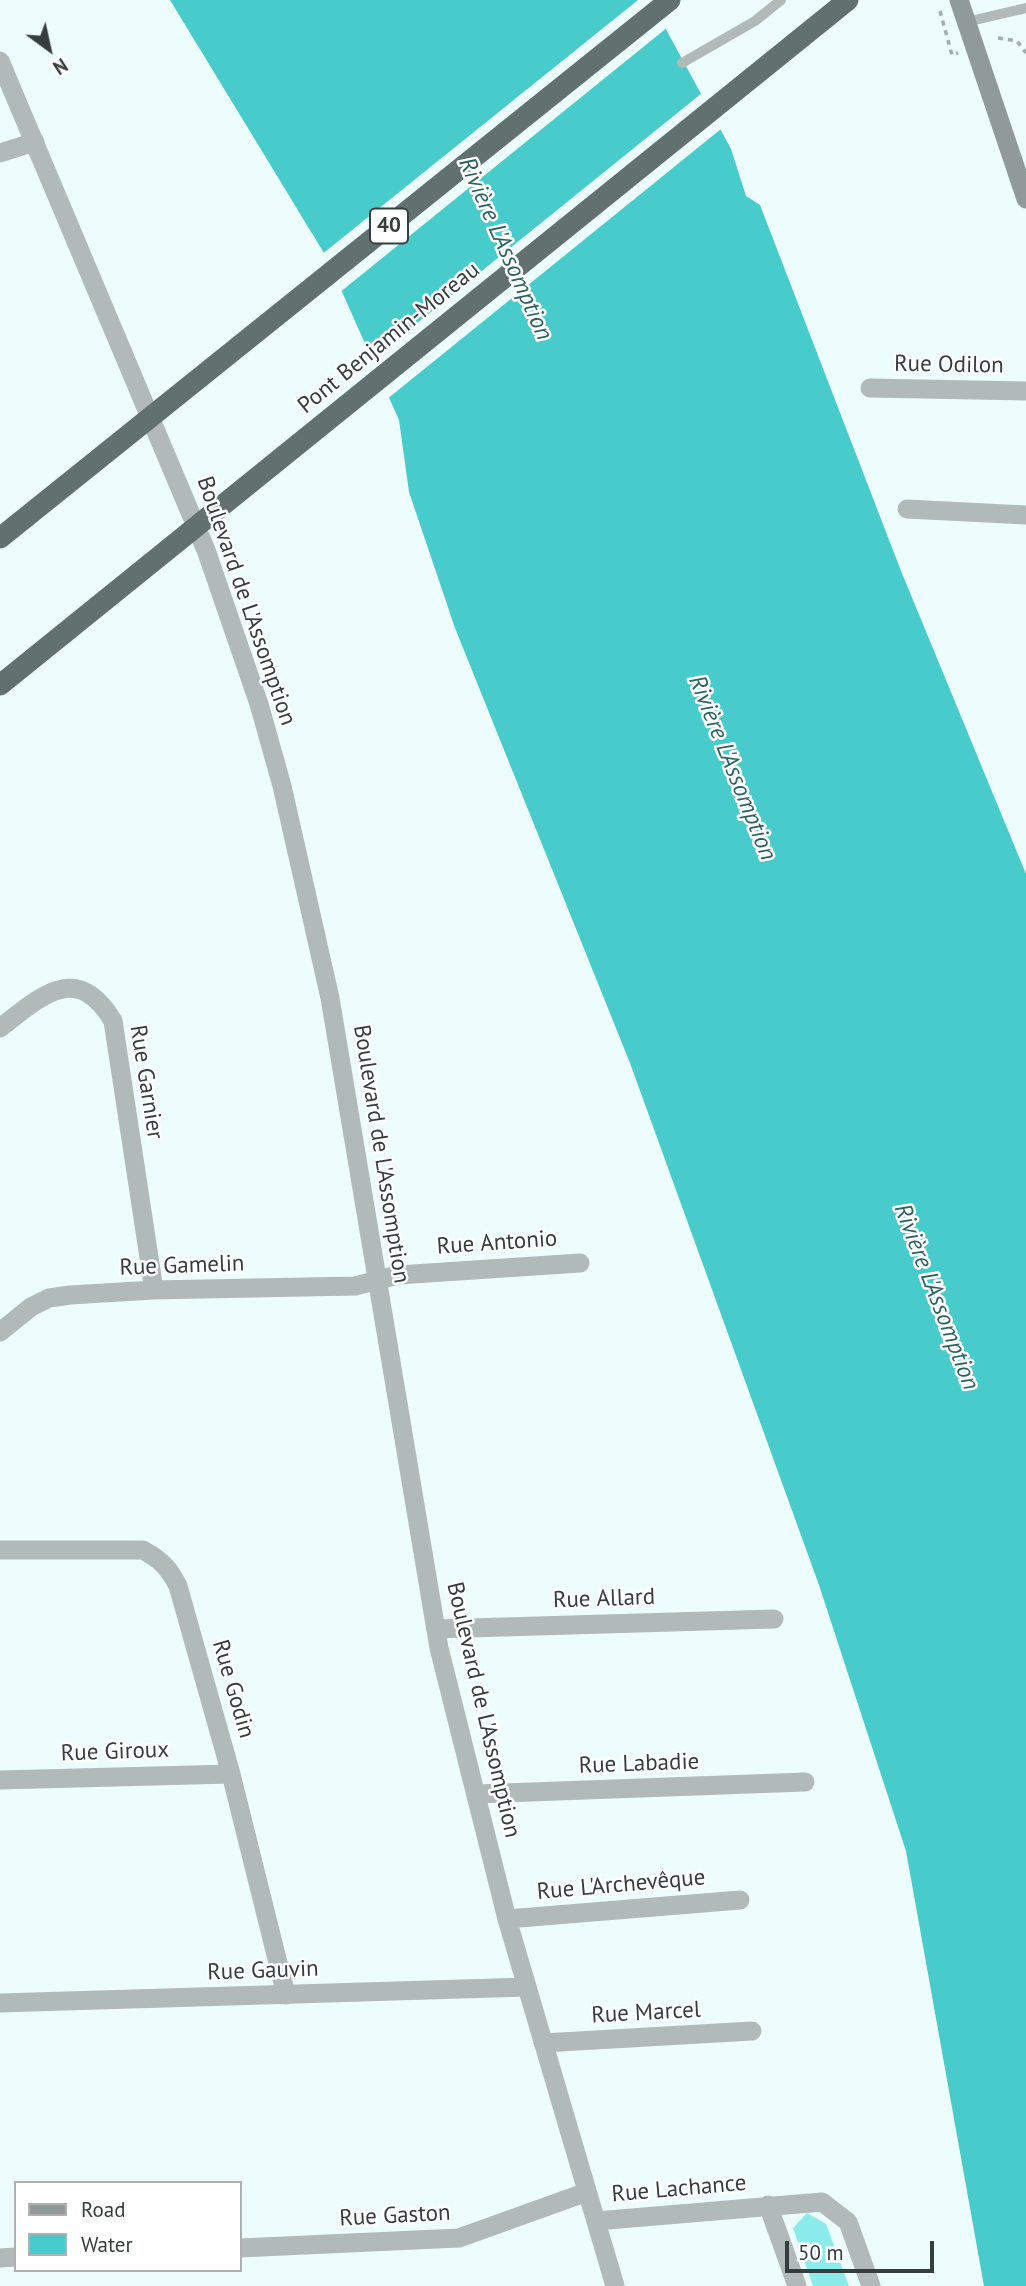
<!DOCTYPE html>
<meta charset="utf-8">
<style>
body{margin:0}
#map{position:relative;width:1026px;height:2286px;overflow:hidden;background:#edfdfd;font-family:"PT Sans",sans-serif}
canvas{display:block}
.legend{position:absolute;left:14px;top:2181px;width:228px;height:91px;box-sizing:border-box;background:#fff;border:2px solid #afb1b1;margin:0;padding:9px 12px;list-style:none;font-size:21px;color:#363d3d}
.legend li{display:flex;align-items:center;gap:14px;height:35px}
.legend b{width:35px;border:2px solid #afb1b1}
.north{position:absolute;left:14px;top:14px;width:70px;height:70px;-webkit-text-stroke:5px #fff;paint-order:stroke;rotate:147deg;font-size:19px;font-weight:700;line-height:28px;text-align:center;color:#363d3d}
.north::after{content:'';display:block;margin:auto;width:24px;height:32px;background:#363d3d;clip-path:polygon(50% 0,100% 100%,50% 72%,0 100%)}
.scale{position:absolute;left:785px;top:2241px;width:149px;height:32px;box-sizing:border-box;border:4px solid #363d3d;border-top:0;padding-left:9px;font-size:21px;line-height:24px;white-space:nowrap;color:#363d3d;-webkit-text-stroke:5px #fff;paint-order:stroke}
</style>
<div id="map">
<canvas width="1026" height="2286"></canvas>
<ul class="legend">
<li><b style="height:9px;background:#909a9a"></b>Road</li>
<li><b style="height:19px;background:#47cbcb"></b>Water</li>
</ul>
<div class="north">N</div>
<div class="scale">50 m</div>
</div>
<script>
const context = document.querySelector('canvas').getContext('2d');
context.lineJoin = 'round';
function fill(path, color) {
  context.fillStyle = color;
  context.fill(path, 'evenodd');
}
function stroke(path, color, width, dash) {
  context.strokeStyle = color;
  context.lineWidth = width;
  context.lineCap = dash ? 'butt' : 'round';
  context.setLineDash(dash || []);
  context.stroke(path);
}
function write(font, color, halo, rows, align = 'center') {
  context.font = font + ' "PT Sans",sans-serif';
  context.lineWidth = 5;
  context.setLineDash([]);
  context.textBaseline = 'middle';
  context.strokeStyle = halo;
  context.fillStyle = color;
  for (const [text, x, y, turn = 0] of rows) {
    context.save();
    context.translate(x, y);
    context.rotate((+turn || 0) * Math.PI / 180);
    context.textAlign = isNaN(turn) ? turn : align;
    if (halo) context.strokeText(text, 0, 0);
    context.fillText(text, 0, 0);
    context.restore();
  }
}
fill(new Path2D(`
 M807,2213L826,2224L849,2286H813L793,2228Z`), '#8bebeb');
fill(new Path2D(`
 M170,0H650L731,149L746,196L760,205L901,571L1026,874V2286H984L906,1851L819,1585L630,1063L455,628L409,492L399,420L327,258Z`), '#47cbcb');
fill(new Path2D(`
 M638,0H653L668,27L339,293L321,255Z
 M702,93L721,129L386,400L369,362Z`), '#edfdfd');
stroke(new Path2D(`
 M940,11L952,55L958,53
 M998,38L1017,41L1026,53`), '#a2aeae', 3.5, [5, 5]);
stroke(new Path2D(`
 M966,22L1026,8
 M682,63L755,21L781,0`), '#b2b9b9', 10);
stroke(new Path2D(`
 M0,153L35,142
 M870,388L1026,391
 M907,509L1026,515
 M0,1028C41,996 77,961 113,1021L154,1290
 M0,1332L31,1307L49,1298L70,1295L154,1290L355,1286L398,1275L580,1263
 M0,1550H143C161,1560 169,1568 178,1586L231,1774L286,1995
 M436,1629L774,1619
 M0,1780L231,1774
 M476,1794L805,1782
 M507,1919L740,1900
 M0,2003L527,1987
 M543,2043L752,2031
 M768,2205L797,2286
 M596,2221L822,2202L848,2222L871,2286
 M240,2248L459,2238L587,2192
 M0,2258L16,2257`), '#b2b9b9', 19);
stroke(new Path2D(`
 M0,61L206,550L259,704L282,786L330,998L439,1648L507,1919L615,2286`), '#b2b9b9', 19);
stroke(new Path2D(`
 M959,0L1026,199`), '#909a9a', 19);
stroke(new Path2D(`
 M0,538L670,0
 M0,685L848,0`), '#627070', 21);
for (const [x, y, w] of [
 [389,226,38]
]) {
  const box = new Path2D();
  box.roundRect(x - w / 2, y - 17.5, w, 35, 5);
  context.fillStyle = '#fff';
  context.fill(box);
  stroke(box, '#363d3d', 2);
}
write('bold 21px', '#363d3d', null, [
 ["40",389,226]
]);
write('23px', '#363d3d', '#fff', [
 ["Pont Benjamin-Moreau",389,338,-39],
 ["Rue Odilon",949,365,1],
 ["Boulevard de L'Assomption",246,601,71],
 ["Rue Garnier",146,1082,81],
 ["Boulevard de L'Assomption",381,1154,81],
 ["Rue Antonio",497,1243,-4],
 ["Rue Gamelin",182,1266,-2],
 ["Rue Allard",604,1599,-2],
 ["Rue Godin",233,1689,74],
 ["Boulevard de L'Assomption",483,1710,77],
 ["Rue Giroux",115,1752,-2],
 ["Rue Labadie",639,1764,-2],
 ["Rue L'Archevêque",621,1885,-5],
 ["Rue Gauvin",263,1971,-2],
 ["Rue Marcel",646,2013,-3],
 ["Rue Lachance",679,2189,-5],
 ["Rue Gaston",395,2216,-3]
]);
write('italic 24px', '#2c6262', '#fff', [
 ["Rivière L'Assomption",505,249,66],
 ["Rivière L'Assomption",732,768,68],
 ["Rivière L'Assomption",936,1297,69]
]);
</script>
